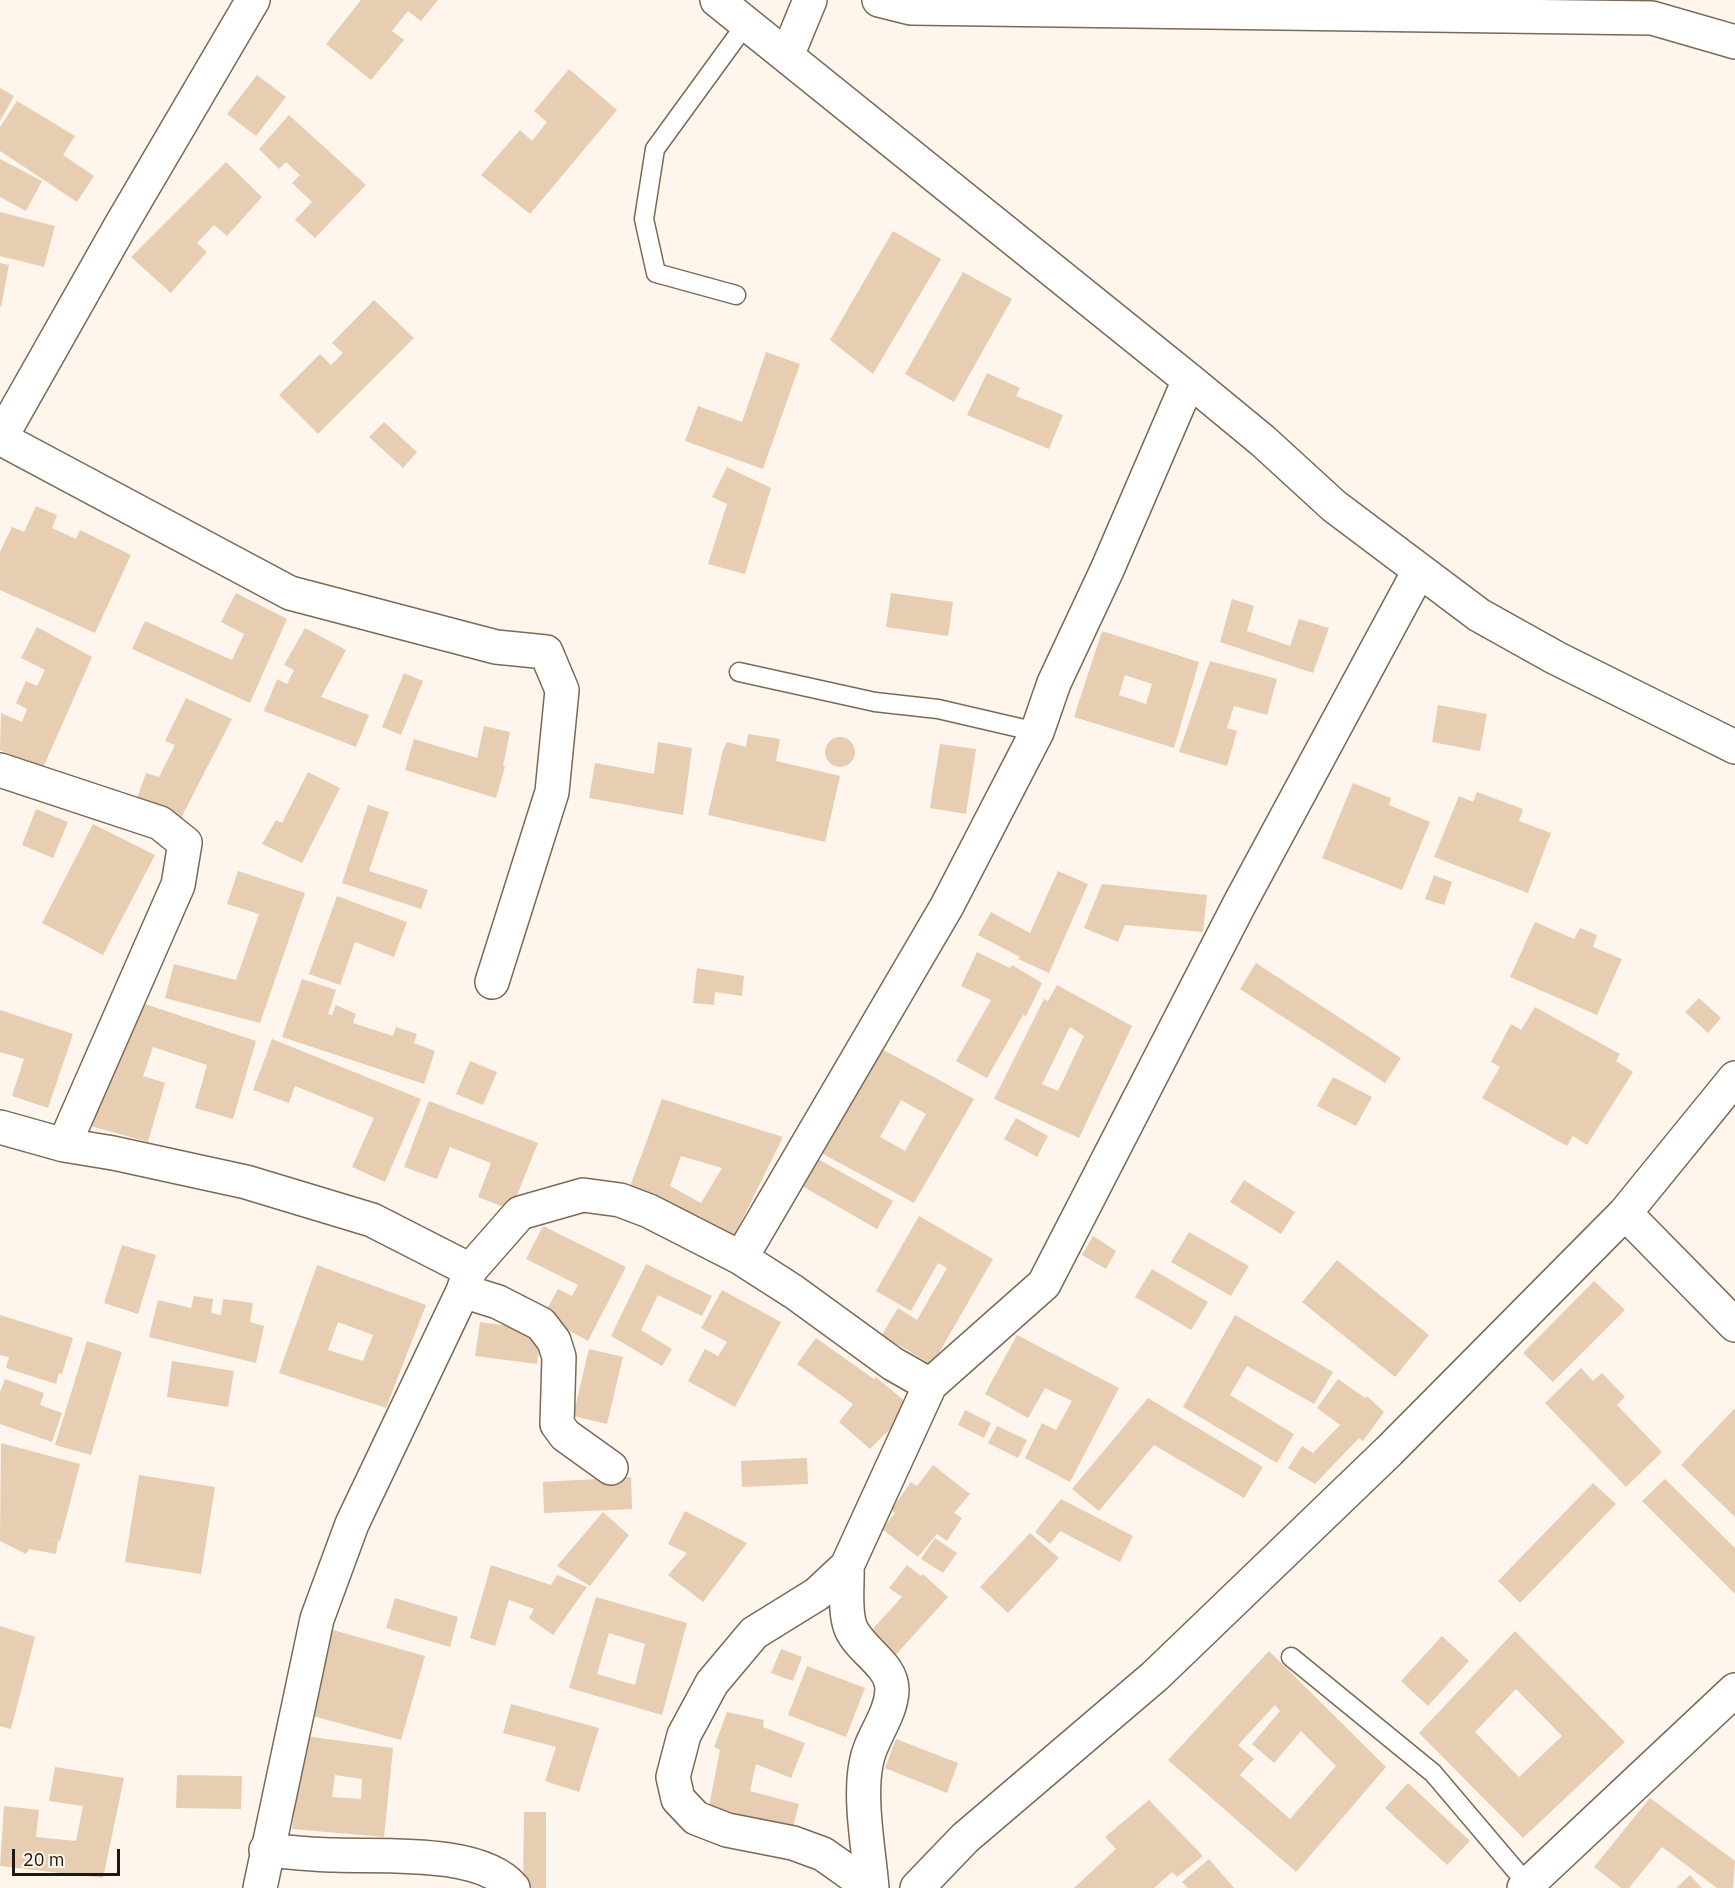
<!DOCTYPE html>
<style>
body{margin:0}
#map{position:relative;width:1735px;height:1888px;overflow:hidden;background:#fef6ed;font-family:"IBM Plex Sans",sans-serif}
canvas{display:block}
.scale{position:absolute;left:12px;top:1849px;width:108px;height:27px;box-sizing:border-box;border:3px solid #211911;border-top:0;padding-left:8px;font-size:18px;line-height:21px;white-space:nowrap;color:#211911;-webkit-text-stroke:4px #fef6ed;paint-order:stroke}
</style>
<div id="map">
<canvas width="1735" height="1888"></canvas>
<div class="scale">20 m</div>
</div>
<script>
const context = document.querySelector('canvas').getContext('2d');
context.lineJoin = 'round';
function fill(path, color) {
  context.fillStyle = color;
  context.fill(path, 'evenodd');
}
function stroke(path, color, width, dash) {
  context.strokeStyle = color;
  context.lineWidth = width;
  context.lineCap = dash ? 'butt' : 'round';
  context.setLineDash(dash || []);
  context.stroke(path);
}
fill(new Path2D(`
 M361,0H438L421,21L408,11L392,31L404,40L371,80L326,44Z
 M569,69L617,110L530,214L481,175L520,130L532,141L547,122L534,111Z
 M257,75L286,97L256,136L227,114Z
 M0,88L14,96L0,121Z
 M17,101L75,136L63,155L94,176L77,202L0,151V127Z
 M289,115L366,185L315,238L295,220L312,202L292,183L300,175L286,162L279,169L259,149Z
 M0,159L42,181L26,211L0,197Z
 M226,162L262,197L227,236L214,225L197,243L207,252L171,293L131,257Z
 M0,212L55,226L44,267L0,256Z
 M893,231L941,259L873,374L830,340Z
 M0,263L9,265L1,307L0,306Z
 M963,272L1012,299L954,402L905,374Z
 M374,300L414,338L318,434L279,395L320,354L331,365L343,353L332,343Z
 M766,352L800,364L763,469L685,441L698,406L742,422Z
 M987,373L1020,388L1016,396L1063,415L1049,449L967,415Z
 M384,422L417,452L403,468L369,437Z
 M727,467L771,488L745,574L708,564L727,504L712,497Z
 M36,506L57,515L52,528L76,539L80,530L131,555L95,633L0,590V552L12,527L24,532Z
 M236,593L287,619L250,703L132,649L145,621L232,660L244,634L221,622Z
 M891,593L953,602L948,636L886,627Z
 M1232,599L1254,606L1247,631L1290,646L1299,619L1329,628L1313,673L1220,642Z
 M37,627L92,657L42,770L0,750L1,713L22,722L27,709L16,703L26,681L37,686L45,670L21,658Z
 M305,628L346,650L321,697L369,715L356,747L264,711L277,679L287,684L294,670L284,665Z
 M1102,631L1199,662L1174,748L1074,717ZM1125,675L1152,684L1146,704L1119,695Z
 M1210,661L1277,679L1267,715L1234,706L1227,728L1237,731L1227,766L1179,752Z
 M404,673L423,681L401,735L382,727Z
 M186,698L232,719L179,822L134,807L146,773L159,777L175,745L165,741Z
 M1438,705L1487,714L1480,751L1432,742Z
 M484,726L510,732L503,766L505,767L496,798L405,770L414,739L477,758Z
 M748,734L780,739L776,761L840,776L825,842L708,815L723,750L727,742L746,747Z
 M825 752a15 15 0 1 1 30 0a15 15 0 1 1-30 0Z
 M658,742L692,748L683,815L589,798L595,763L654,774Z
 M940,744L976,749L966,814L930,808Z
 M308,772L340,788L302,863L262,844L276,820L282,823Z
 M1353,783L1391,798L1389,805L1430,822L1402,890L1322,858Z
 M1477,792L1523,809L1519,821L1551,833L1528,893L1434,857L1459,796L1473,802Z
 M368,805L389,812L369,871L428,890L421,909L342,883Z
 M36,809L68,822L53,858L22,845Z
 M93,824L155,855L103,955L42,923Z
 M238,871L305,893L260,1023L165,998L174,964L236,980L259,914L227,904Z
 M1058,871L1088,884L1049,973L1018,959L1020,957L978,935L991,912L1030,933Z
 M1434,875L1452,882L1444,905L1425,899Z
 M1102,884L1207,895L1203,932L1125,925L1118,942L1084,928Z
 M337,896L407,922L394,957L355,942L340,985L309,974Z
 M1535,922L1574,939L1580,928L1597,935L1593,947L1622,959L1597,1015L1510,977Z
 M977,952L1010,968L1012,965L1042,983L1026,1016L1023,1015L987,1078L956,1061L991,1000L961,986Z
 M1256,963L1401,1058L1385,1083L1240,989Z
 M697,968L744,976L742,996L715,992L714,1005L693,1003Z
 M302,979L336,990L328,1014L332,1015L336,1005L356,1014L353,1023L393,1036L396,1027L417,1034L414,1043L435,1051L424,1084L282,1037Z
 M1057,985L1132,1026L1079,1138L994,1099L1044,999L1048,1001ZM1070,1027L1084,1036L1058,1091L1042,1084Z
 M1699,998L1721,1018L1708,1033L1685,1012Z
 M136,1001L256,1041L233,1119L195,1108L207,1065L153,1047L143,1076L165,1083L148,1142L91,1126L109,1067Z
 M1535,1007L1620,1054L1616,1061L1633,1072L1587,1145L1573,1136L1567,1146L1482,1098L1500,1067L1491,1062L1511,1024L1521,1030Z
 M0,1010L73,1034L48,1108L12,1096L24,1059L0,1052Z
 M272,1039L421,1099L385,1182L352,1167L374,1118L295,1086L289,1103L253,1090Z
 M880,1048L974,1099L914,1203L821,1153ZM901,1100L926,1114L905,1151L880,1137Z
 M470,1061L497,1072L483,1105L456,1094Z
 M1333,1077L1372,1097L1356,1126L1317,1106Z
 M662,1099L783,1137L729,1246L628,1192ZM681,1156L722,1168L701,1203L670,1186Z
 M429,1101L538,1143L511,1210L478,1197L491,1163L450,1147L437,1179L404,1167Z
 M1016,1118L1048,1136L1037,1157L1004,1139Z
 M818,1159L893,1201L877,1229L802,1186Z
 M1244,1180L1295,1212L1281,1234L1230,1202Z
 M919,1216L993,1259L932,1365L882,1335L898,1308L917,1320L947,1268L938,1263L911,1311L876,1291Z
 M543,1226L626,1267L588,1341L543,1316L558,1289L572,1296L578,1285L526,1259Z
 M1189,1232L1249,1266L1231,1296L1171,1262Z
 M1093,1236L1116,1251L1106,1269L1082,1255Z
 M122,1245L156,1255L138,1314L104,1303Z
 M1337,1260L1429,1335L1395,1377L1302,1302Z
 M646,1264L712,1296L702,1316L658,1295L641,1330L672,1349L662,1366L611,1336Z
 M317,1265L426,1305L386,1408L279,1373ZM338,1322L373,1335L363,1361L328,1350Z
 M1152,1269L1208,1302L1191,1330L1135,1297Z
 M1594,1281L1625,1310L1553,1382L1523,1353Z
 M722,1290L781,1322L735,1407L688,1381L705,1349L718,1356L727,1342L701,1328Z
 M194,1296L213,1299L211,1313L221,1315L223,1299L253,1303L250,1322L264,1326L256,1363L149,1337L158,1300L191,1308Z
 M0,1315L73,1338L62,1374L59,1373L56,1384L6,1368L9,1357L0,1355Z
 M1235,1315L1333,1372L1314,1404L1247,1366L1230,1395L1294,1434L1277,1463L1183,1407Z
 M480,1322L542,1331L537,1364L475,1356Z
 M1017,1335L1119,1388L1070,1482L1025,1458L1042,1423L1056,1430L1072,1401L1045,1388L1028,1418L985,1394Z
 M816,1338L874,1379L876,1377L908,1404L889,1430L870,1449L839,1422L853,1404L797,1364Z
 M87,1341L122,1352L91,1455L55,1445Z
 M589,1349L623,1357L607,1424L573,1416Z
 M172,1361L234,1371L228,1407L167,1397Z
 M1581,1368L1593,1381L1602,1373L1625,1397L1617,1405L1662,1452L1626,1487L1545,1403Z
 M5,1379L44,1393L40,1405L62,1413L52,1442L0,1424V1392Z
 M1338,1379L1365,1398L1367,1396L1384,1412L1363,1441L1359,1438L1315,1484L1288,1468L1302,1446L1313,1453L1340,1425L1317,1408Z
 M1148,1398L1263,1467L1244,1498L1154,1445L1099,1511L1072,1489Z
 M1735,1408V1517L1681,1465Z
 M965,1410L991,1423L984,1438L958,1425Z
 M997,1426L1027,1440L1018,1458L988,1443Z
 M1,1443L80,1464L60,1541L34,1537L58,1541L56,1554L29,1549L26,1554L0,1541Z
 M807,1458L808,1484L742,1487L741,1461Z
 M933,1465L970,1494L954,1513L962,1518L947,1541L937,1534L918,1557L882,1529L895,1513L891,1510L911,1482L917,1486Z
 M139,1475L215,1487L201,1574L125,1562Z
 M631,1477L632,1509L544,1513L543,1482Z
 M1665,1479L1735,1548V1594L1642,1501Z
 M1593,1483L1616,1504L1520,1603L1498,1581Z
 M1061,1499L1133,1536L1120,1562L1060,1531L1050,1544L1035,1532Z
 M685,1511L747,1543L703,1602L668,1575L687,1553L668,1544Z
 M603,1512L629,1535L590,1586L557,1566Z
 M1030,1533L1059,1558L1008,1613L980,1587Z
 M935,1538L957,1553L943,1573L921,1559Z
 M491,1565L551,1585L557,1575L587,1587L553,1635L529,1618L534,1609L509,1600L495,1646L470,1638Z
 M907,1565L921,1576L923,1574L948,1597L893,1658L867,1635L902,1597L889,1588Z
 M596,1597L687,1623L662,1715L569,1688ZM609,1633L645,1644L635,1685L597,1674Z
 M395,1598L458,1617L450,1647L386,1628Z
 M0,1626L35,1637L11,1729L0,1726Z
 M333,1630L425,1656L401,1740L309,1715Z
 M1515,1631L1625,1742L1523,1838L1419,1733ZM1516,1689L1562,1736L1519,1777L1475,1732Z
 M1442,1636L1469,1661L1428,1706L1401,1681Z
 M781,1649L802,1657L793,1681L771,1673Z
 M1269,1651L1386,1767L1296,1872L1168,1760ZM1275,1705L1280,1711L1252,1744L1274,1763L1301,1731L1336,1766L1290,1819L1240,1775L1254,1759L1238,1745Z
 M807,1666L865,1688L846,1737L788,1715Z
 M511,1704L599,1728L579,1792L545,1781L556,1747L503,1733Z
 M727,1712L764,1720L763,1727L805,1743L791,1778L756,1764L750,1791L799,1804L790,1838L707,1816L720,1750L714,1747Z
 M305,1736L393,1748L384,1837L292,1829ZM335,1775L362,1779L361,1799L332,1797Z
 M896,1739L958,1763L947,1793L885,1768Z
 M55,1767L124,1778L103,1878L0,1866L4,1806L39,1810L36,1837L76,1841L83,1806L49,1801Z
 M177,1775L242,1776L241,1809L176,1808Z
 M1408,1783L1470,1841L1447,1865L1385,1808Z
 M1650,1798L1735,1861L1733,1888H1717L1662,1847L1629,1888H1621L1594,1867Z
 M1149,1800L1203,1856L1177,1877L1172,1872L1154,1888H1074L1116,1849L1105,1837Z
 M524,1812H546V1888H523Z
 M1209,1859L1234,1888H1188L1182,1882Z
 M1690,1875L1702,1888H1676Z`), '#e7cdb1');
const lane = new Path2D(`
 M736,295L656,273L644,219L655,149L746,24
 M739,672L875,702L938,709L1037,732
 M1291,1657L1433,1773L1528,1885`);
const street = new Path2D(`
 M717,0L1189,380L1263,441L1334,506L1479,615L1556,658L1735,747
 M879,0L911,8L1652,18L1735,42
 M787,56L810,0
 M0,438L290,593L496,647L546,652L562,690L552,792L492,982
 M0,439L121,225L253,0
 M0,770L160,823L185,843L178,885L64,1145
 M0,1127L64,1145L113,1153L246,1182L372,1220L470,1270L520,1213L583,1195L620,1200L649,1211L741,1258L794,1292L893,1364L930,1385L1044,1284L1239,905L1419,571
 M1625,1213L1735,1325
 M741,1258L947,906L1037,732L1054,683L1107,570L1189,380
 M463,1291L498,1302L541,1324L554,1341L559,1357L557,1424L565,1435L611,1468
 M847,1566C848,1584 844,1608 850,1626C858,1650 892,1663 892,1690C891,1717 870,1738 866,1764C859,1800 869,1851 872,1888
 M266,1850C289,1852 312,1855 335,1855C382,1857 481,1849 513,1888
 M260,1888L317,1619L352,1524L463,1291L470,1270
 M871,1888L823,1854L793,1843L727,1830L696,1818L678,1799L673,1777L684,1735L712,1683L754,1633L817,1594L847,1566L930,1385
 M917,1888L965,1838L1155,1676L1389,1451L1625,1213L1735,1078
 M1524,1888L1735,1690`);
stroke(lane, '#7b6955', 21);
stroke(street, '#7b6955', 36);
stroke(lane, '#fff', 18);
stroke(street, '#fff', 33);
</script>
